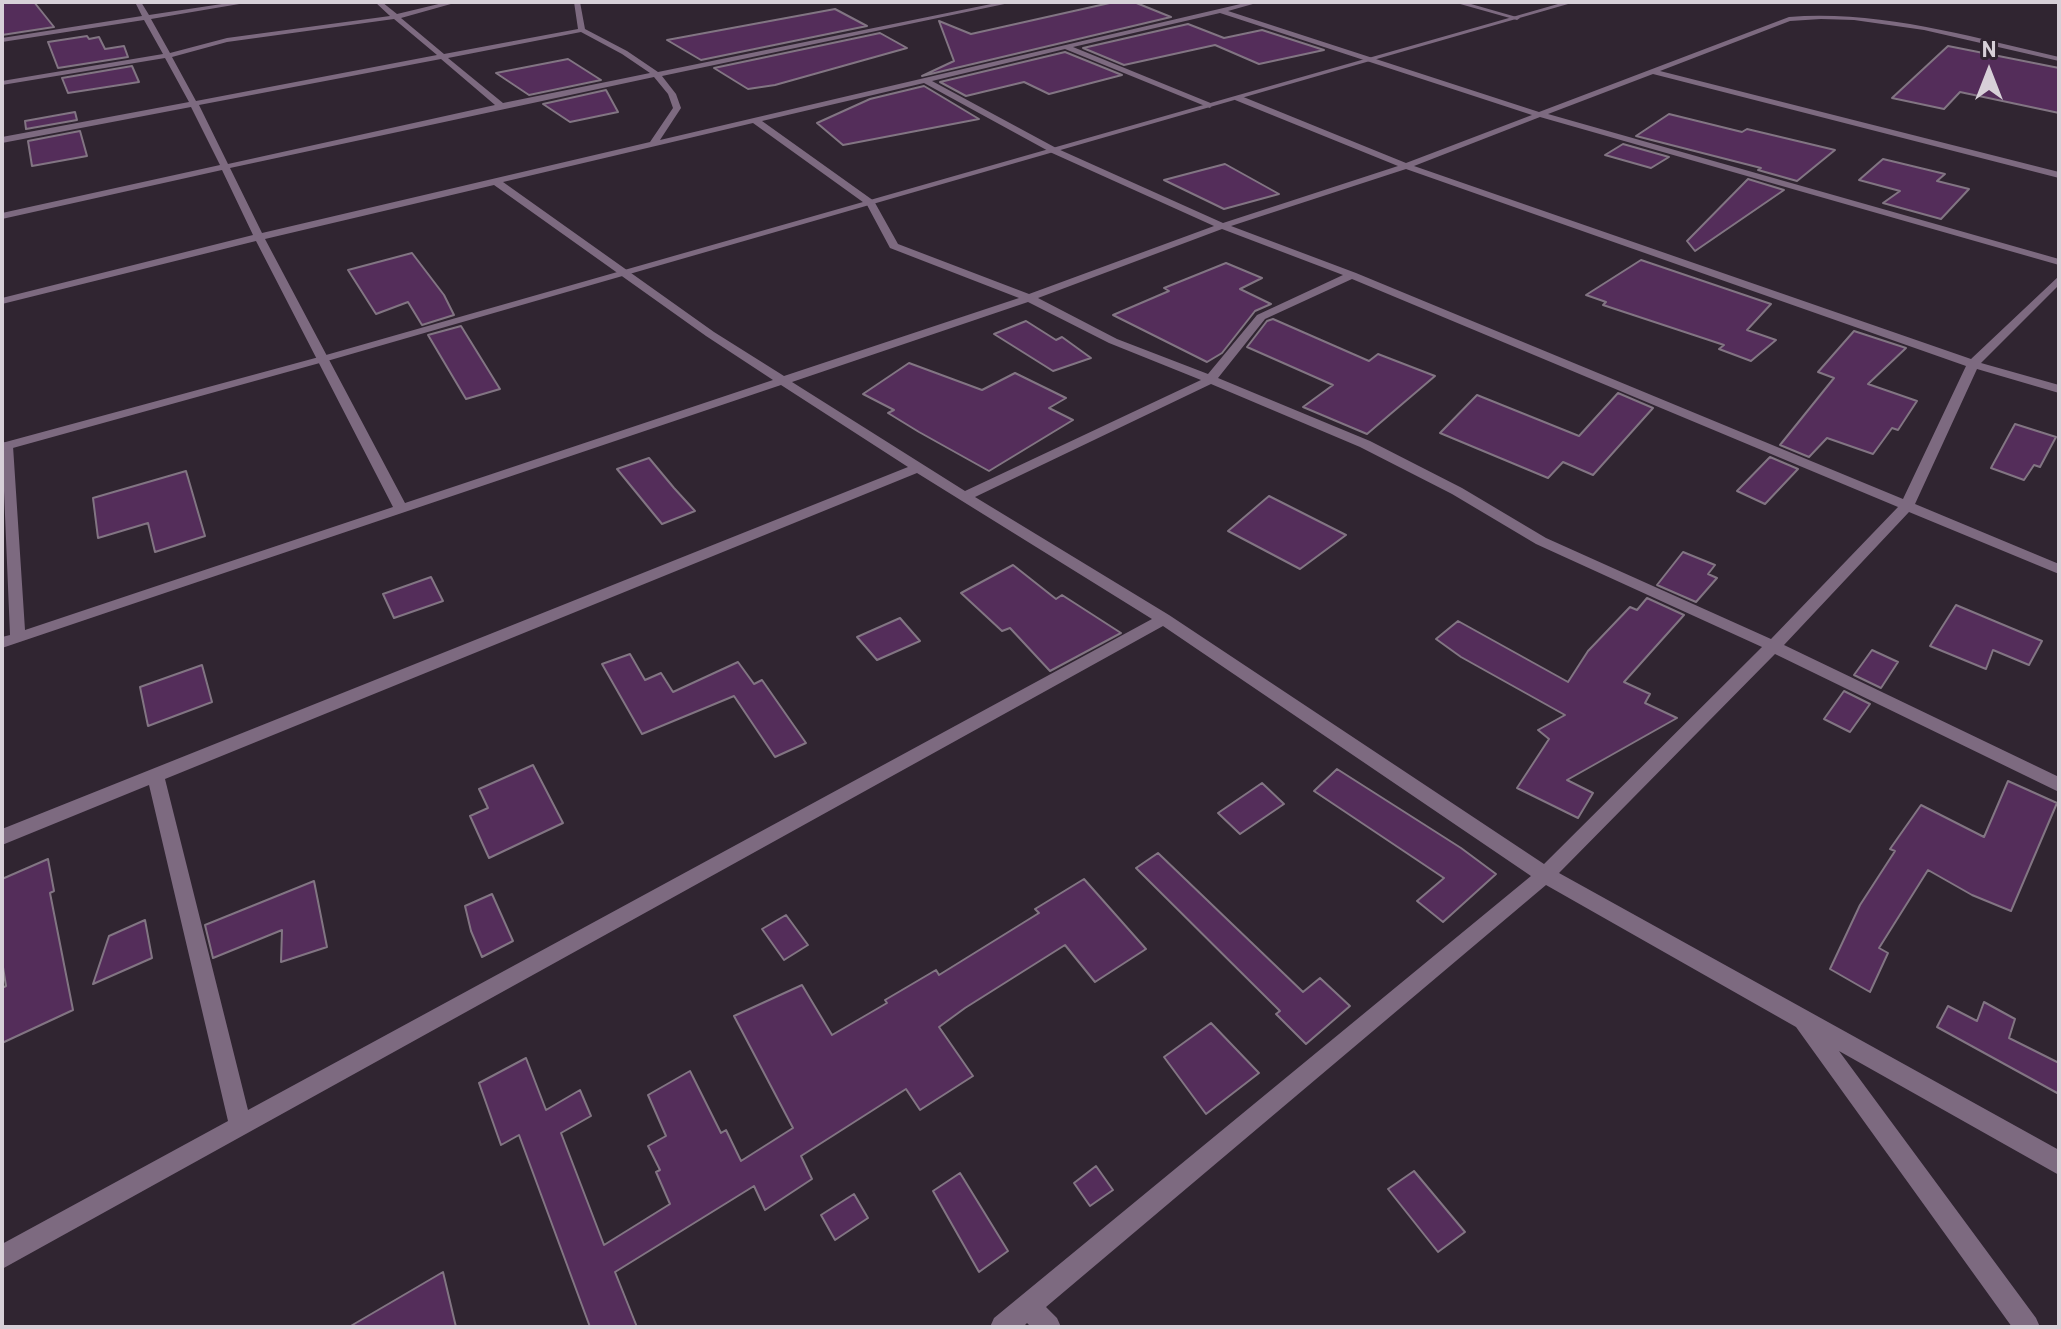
<!DOCTYPE html>
<style>
body{margin:0}
#map{position:relative;width:2061px;height:1329px;overflow:hidden;background:#302531;font-family:Barlow,sans-serif}
canvas{display:block}
.frame{position:absolute;inset:0;border:4px solid #d7d0d8;pointer-events:none}
.north{position:absolute;left:1949px;top:32px;width:80px;height:80px;-webkit-text-stroke:6px #302531;paint-order:stroke;rotate:0deg;font-size:22px;font-weight:700;line-height:32px;text-align:center;color:#d7d0d8}
.north::after{content:'';display:block;margin:auto;width:28px;height:36px;background:#d7d0d8;clip-path:polygon(50% 0,100% 100%,50% 72%,0 100%)}
</style>
<div id="map">
<canvas width="2061" height="1329"></canvas>
<div class="frame"></div>
<div class="north">N</div>
</div>
<script>
const context = document.querySelector('canvas').getContext('2d');
context.lineJoin = 'round';
function fill(path, color) {
  context.fillStyle = color;
  context.fill(path, 'evenodd');
}
function stroke(path, color, width, dash) {
  context.strokeStyle = color;
  context.lineWidth = width;
  context.lineCap = dash ? 'butt' : 'round';
  context.setLineDash(dash || []);
  context.stroke(path);
}
const building = new Path2D(`
 M2,2H34L54,27L2,35Z
 M1114,2H1134L1171,17L922,76L954,61L939,21L971,34Z
 M835,9L867,26L701,60L667,40Z
 M1188,24L1224,38L1262,30L1324,50L1259,64L1215,45L1124,65L1083,48Z
 M880,33L907,48L775,85L748,89L714,68Z
 M87,36L89,39L99,37L105,49L124,46L128,57L58,68L48,42Z
 M1948,46L2059,68V113L1960,92L1944,109L1892,98Z
 M1065,52L1122,75L1049,94L1024,82L966,96L940,82Z
 M568,59L601,80L529,95L496,73Z
 M132,66L139,82L68,93L62,78Z
 M924,86L979,119L843,145L817,123L870,99Z
 M606,90L618,112L570,122L543,104Z
 M75,112L77,120L26,129L25,121Z
 M1669,114L1742,132L1747,129L1835,150L1797,181L1758,170L1761,168L1636,136Z
 M80,131L87,156L32,166L28,141Z
 M1623,144L1669,157L1651,168L1605,155Z
 M1883,159L1945,174L1937,181L1969,189L1941,219L1883,203L1900,191L1859,180Z
 M1225,164L1279,194L1224,209L1164,180Z
 M1748,179L1784,190L1695,251L1687,241Z
 M412,253L444,295L454,315L422,325L408,302L376,314L348,270Z
 M1641,260L1771,304L1747,330L1776,340L1751,361L1719,349L1724,345L1603,305L1606,302L1586,295Z
 M1226,263L1262,278L1240,289L1271,304L1255,311L1222,353L1207,362L1113,315L1169,291L1164,288Z
 M1273,319L1369,361L1378,354L1435,376L1367,434L1303,407L1333,385L1247,347L1267,321Z
 M1026,321L1056,340L1062,337L1091,358L1053,371L994,334Z
 M461,326L500,389L466,399L428,335Z
 M1854,331L1906,348L1868,384L1917,401L1898,430L1892,428L1873,454L1827,438L1809,457L1780,445L1834,378L1818,372Z
 M909,363L982,390L1015,373L1066,398L1049,408L1073,420L989,471L919,432L888,413L894,410L863,394Z
 M1618,393L1653,408L1593,475L1563,462L1548,478L1440,433L1477,395L1579,436Z
 M2015,424L2056,437L2040,467L2034,465L2024,480L1991,468Z
 M1770,457L1798,469L1765,504L1737,491Z
 M649,458L674,488L695,511L662,524L617,469Z
 M186,471L205,536L155,552L148,523L98,538L93,498Z
 M1269,496L1346,535L1300,569L1228,531Z
 M1683,552L1715,565L1708,574L1717,578L1696,602L1657,585Z
 M1013,565L1056,599L1062,595L1121,633L1050,671L1010,628L1002,631L961,593Z
 M431,577L443,601L394,618L383,594Z
 M1647,598L1684,615L1624,682L1650,694L1645,703L1677,718L1567,780L1593,793L1578,818L1517,788L1549,739L1538,730L1565,715L1461,657L1436,639L1458,621L1568,682L1588,651L1630,607L1637,610Z
 M1956,605L2042,641L2029,665L1993,650L1986,669L1930,646Z
 M900,618L920,641L877,660L857,637Z
 M1872,650L1898,662L1881,688L1854,675Z
 M630,654L645,680L661,673L673,692L738,662L754,684L762,680L806,743L775,757L734,696L642,734L602,664Z
 M202,665L212,702L148,726L140,687Z
 M1844,691L1870,704L1850,732L1824,719Z
 M533,765L563,823L489,858L470,816L488,808L479,789Z
 M1337,769L1461,848L1496,874L1443,922L1417,901L1444,878L1314,791Z
 M2008,781L2057,803L2011,911L1972,895L1928,870L1879,948L1888,953L1870,992L1830,969L1860,905L1895,851L1890,849L1921,805L1984,837Z
 M1262,783L1284,804L1240,834L1218,813Z
 M1158,853L1303,992L1320,978L1350,1006L1306,1044L1276,1014L1280,1011L1136,868Z
 M48,859L54,891L50,893L73,1010L2,1043V988L6,986L2,961V879Z
 M1084,879L1146,949L1095,982L1065,945L965,1008L939,1027L973,1076L920,1110L906,1089L801,1156L812,1179L765,1210L754,1186L615,1272L637,1327H590L519,1135L501,1145L479,1083L526,1058L546,1110L580,1090L591,1116L561,1133L604,1245L670,1204L656,1172L660,1170L648,1146L666,1136L648,1095L690,1071L721,1133L726,1130L741,1161L793,1128L734,1016L802,985L832,1035L887,1003L885,1000L936,970L939,975L1039,913L1035,909Z
 M314,881L327,947L281,962L282,930L213,958L205,925Z
 M492,894L513,941L482,957L471,931L465,906Z
 M786,915L808,945L784,960L762,929Z
 M145,920L152,958L93,984L109,936Z
 M1984,1002L2015,1019L2009,1038L2059,1063V1094L1937,1027L1948,1006L1977,1021Z
 M1211,1023L1259,1073L1206,1114L1164,1057Z
 M1096,1166L1113,1190L1090,1206L1074,1183Z
 M1414,1171L1465,1232L1438,1252L1388,1189Z
 M960,1173L1008,1251L979,1272L933,1191Z
 M854,1194L868,1218L835,1240L821,1215Z
 M443,1272L456,1327H349Z`);
fill(building, '#542d5a');
stroke(building, '#827583', 2);
fill(new Path2D(`
 M135,2H141L149,15L235,2H251L151,19L170,53L227,38L390,16L375,2H382L397,14L447,2H458L401,18L444,54L578,29L574,2H580L585,29L627,51L658,72L1001,2H1014L662,76L676,94L681,108L660,140L1249,2H1260L1228,11L1539,112L1789,17C1881,10 1970,37 2059,57V61L1924,30L1854,20L1821,19L1790,21L1660,71L2059,172V178L1653,74L1548,114L2059,259V265L1540,117L1414,166L1971,359L2059,276V285L1981,363L2059,385V393L1977,369L1915,504L2059,564V574L1909,512L1784,645L2059,777V792L1775,654L1559,873L2059,1150V1175L1839,1051L2036,1318L2040,1327H2012L1796,1027L1546,885L1046,1307L1057,1318L1061,1327H1031L1027,1323L1023,1327H990L994,1318L1531,876L1163,626L2,1269V1244L228,1121L149,785L2,845V829L908,467L781,385L2,648V637L10,635L2,443L7,442L13,446L25,630L393,507L256,241L2,304V298L253,235L222,170L2,219V213L220,165L191,107L2,143V137L189,102L165,58L2,85V81L163,54L144,20L2,42V38L142,16ZM1220,13L1532,115L1406,163L1241,96H1235V100L1398,166L1223,223L1058,149L932,81L1065,49L1210,108L1213,104L1073,47ZM394,19L437,55L196,101L172,57L227,42ZM581,32L622,54L650,73L503,103L448,58ZM441,59L495,105L228,164L199,105ZM654,77L668,94L673,108L650,142L262,233L230,168ZM924,83L1052,153L1214,226L1029,294L898,244L874,201L762,121ZM753,123L867,205L890,248L1019,298L784,376L714,332L503,182ZM1406,169L1966,366L1903,499L1356,273L1231,226ZM494,185L706,336L773,380L405,503L265,239ZM1222,229L1343,275L1257,315L1208,374L1117,339L1038,298ZM1352,279L1898,507L1771,639L1546,538L1462,488L1370,441L1218,378L1265,319ZM1028,302L1109,343L1201,380L965,491L792,382ZM1211,384L1360,447L1452,494L1536,544L1762,647L1544,864L1169,615L975,497ZM917,473L1152,619L248,1110L165,779Z
 M1453,2H1464L1520,18L1517,20Z`), '#7d6a80');
fill(new Path2D(`
 M1565,2H1575L327,361L2,451V443L319,357Z`), '#7d6a80');
</script>
